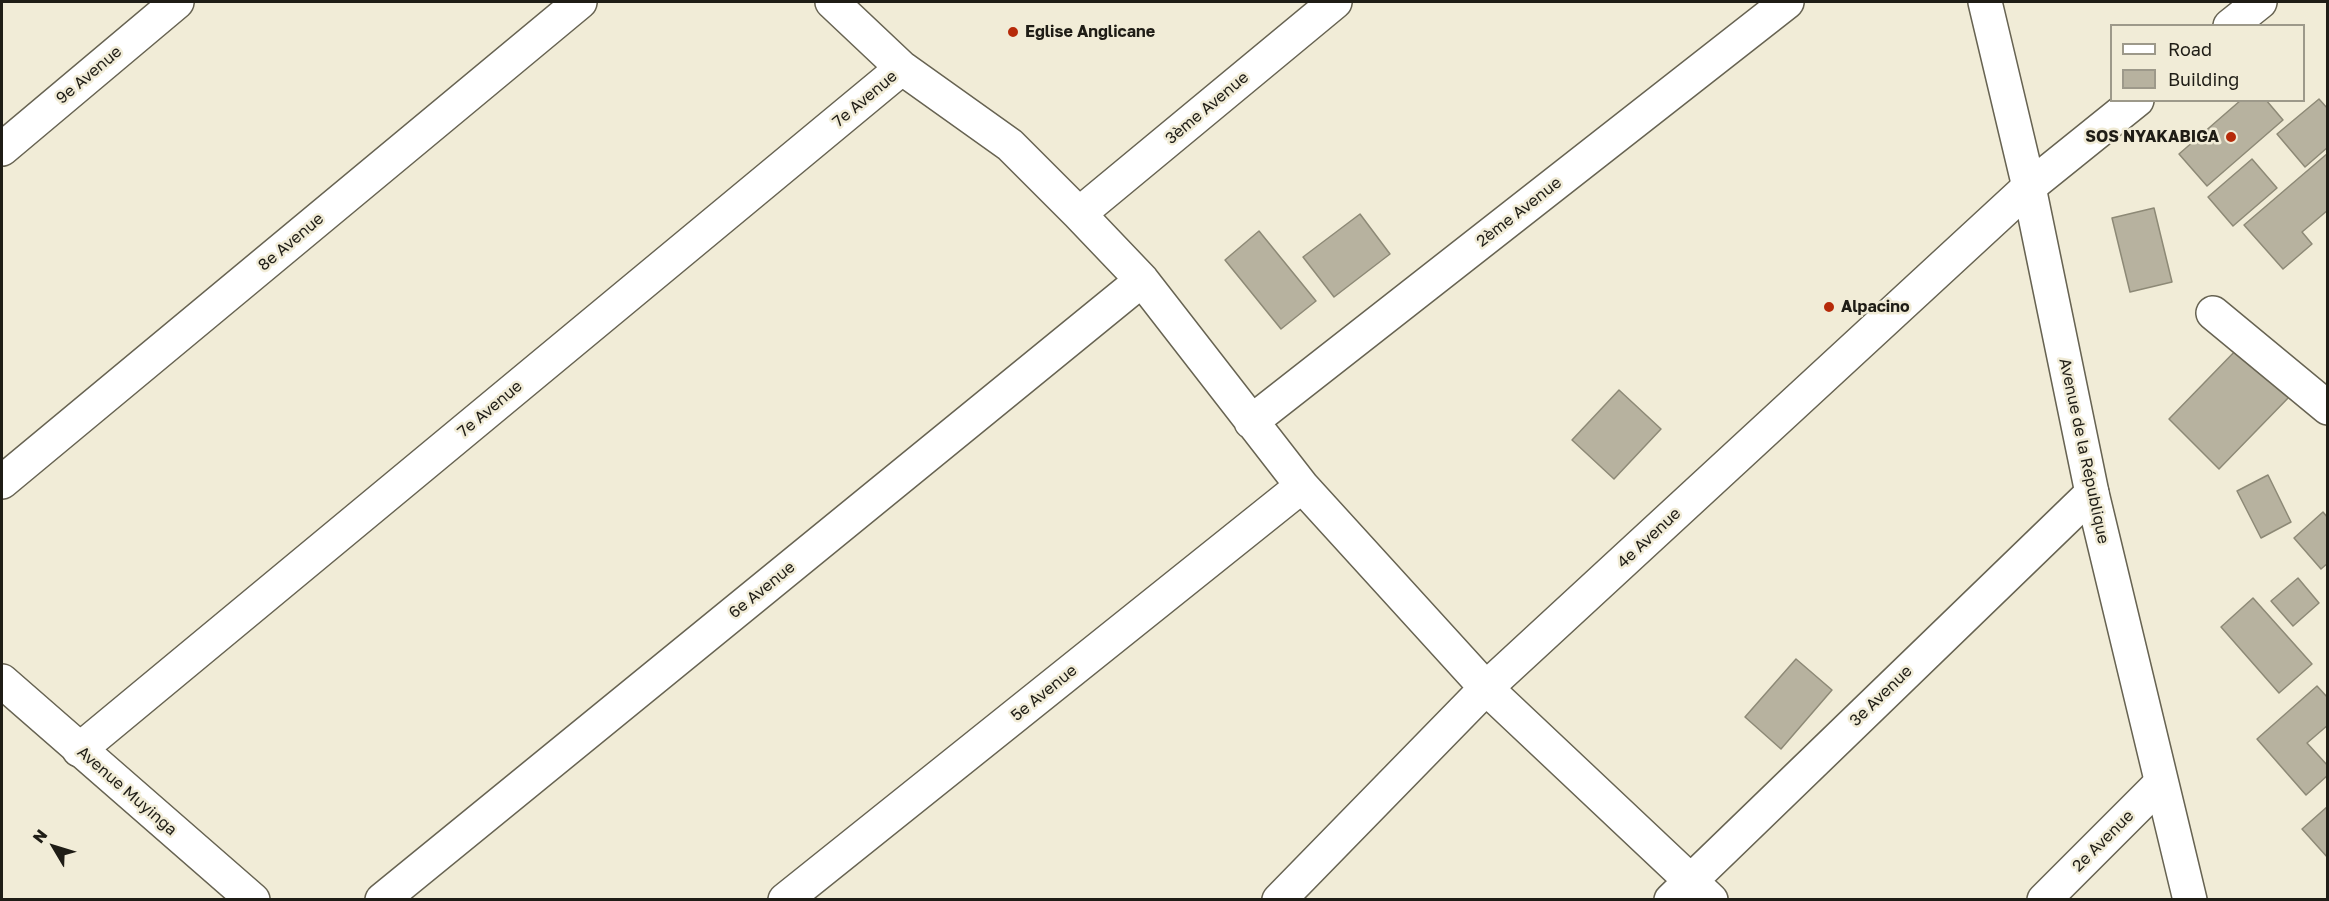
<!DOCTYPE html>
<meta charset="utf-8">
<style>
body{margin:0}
#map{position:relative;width:2329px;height:901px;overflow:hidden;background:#f1ecd7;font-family:"Golos Text",sans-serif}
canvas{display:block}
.frame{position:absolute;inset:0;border:3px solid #1f1d16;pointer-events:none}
.legend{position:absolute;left:2110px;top:24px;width:195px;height:78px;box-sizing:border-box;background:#f1ecd7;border:2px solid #9d998a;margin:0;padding:8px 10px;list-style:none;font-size:18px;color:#1f1d16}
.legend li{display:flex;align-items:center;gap:12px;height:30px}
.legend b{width:30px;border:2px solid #9d998a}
.north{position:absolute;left:24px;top:817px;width:60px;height:60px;-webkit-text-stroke:4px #f1ecd7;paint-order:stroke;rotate:308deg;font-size:16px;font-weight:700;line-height:24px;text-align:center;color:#1f1d16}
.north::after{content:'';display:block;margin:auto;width:21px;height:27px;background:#1f1d16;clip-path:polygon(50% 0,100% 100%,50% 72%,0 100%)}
</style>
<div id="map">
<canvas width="2329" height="901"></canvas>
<div class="frame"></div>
<ul class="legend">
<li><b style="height:8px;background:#fff"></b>Road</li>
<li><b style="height:16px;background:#b7b29f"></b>Building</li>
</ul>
<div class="north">N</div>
</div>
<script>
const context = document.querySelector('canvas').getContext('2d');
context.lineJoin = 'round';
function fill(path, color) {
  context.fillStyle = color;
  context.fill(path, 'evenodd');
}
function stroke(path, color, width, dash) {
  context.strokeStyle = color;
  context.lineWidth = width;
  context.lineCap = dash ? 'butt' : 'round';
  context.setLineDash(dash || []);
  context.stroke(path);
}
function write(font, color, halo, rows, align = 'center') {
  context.font = font + ' "Golos Text",sans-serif';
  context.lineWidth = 5;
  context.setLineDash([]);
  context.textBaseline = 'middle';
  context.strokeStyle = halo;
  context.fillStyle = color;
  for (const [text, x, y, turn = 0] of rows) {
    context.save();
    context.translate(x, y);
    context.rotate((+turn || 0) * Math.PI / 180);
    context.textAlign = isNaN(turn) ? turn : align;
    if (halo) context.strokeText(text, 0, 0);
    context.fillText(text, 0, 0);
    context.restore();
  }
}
const building = new Path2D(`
 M2319,99L2328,109V147L2305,167L2277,134Z
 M2241,100H2266L2283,120L2207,186L2179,154Z
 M2328,153V210L2302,232L2312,244L2283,269L2244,225Z
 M2252,159L2277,188L2233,226L2208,197Z
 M2154,208L2172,282L2130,292L2112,218Z
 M1360,214L1390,254L1334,297L1303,257Z
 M1259,231L1316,301L1281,329L1225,260Z
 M2242,344L2292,394L2219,469L2169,419Z
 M1619,390L1661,429L1614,479L1572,440Z
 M2268,475L2291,522L2261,538L2237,491Z
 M2323,512L2328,518V563L2321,569L2294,538Z
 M2298,578L2319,603L2293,626L2271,601Z
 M2253,598L2312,664L2279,693L2221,627Z
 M1796,659L1832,690L1781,749L1745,717Z
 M2317,686L2328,698V725L2307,743L2328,766V775L2306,795L2257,739Z
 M2328,806V858L2302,829Z`);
fill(building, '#b7b29f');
stroke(building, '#8d8976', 1.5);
const minor = new Path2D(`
 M832,2L902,68L1010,145L1079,214L1142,280L1302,486L1486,688L1711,900
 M2230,26L2260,2
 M2,149L177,2
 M1079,214L1335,2
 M2213,313L2328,408
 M1251,422L1787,2
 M2,482L580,2
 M79,750L902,68
 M382,900L1142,280
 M785,900L1302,486
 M1279,900L1486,688L2029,187L2137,100
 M1671,900L2092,493
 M2044,900L2161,783`);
const tertiary = new Path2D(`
 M1985,2L2029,187L2092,493L2190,900
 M2,681L253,900`);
stroke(minor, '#676352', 36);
stroke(tertiary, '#676352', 36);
stroke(minor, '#fff', 33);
stroke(tertiary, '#fff', 33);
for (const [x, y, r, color] of [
 [1013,32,6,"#b62a09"],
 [2231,137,6,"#b62a09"],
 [1829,307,6,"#b62a09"]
]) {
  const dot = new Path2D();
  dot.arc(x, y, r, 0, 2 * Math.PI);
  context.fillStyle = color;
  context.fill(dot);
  stroke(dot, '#f1ecd7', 2);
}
write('bold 16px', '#1f1d16', '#f1ecd7', [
 ["Eglise Anglicane",1025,32],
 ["SOS NYAKABIGA",2219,137,"right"],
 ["Alpacino",1841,307]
], 'left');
write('16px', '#1f1d16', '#f1ecd7', [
 ["9e Avenue",89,75,-40],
 ["7e Avenue",865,99,-40],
 ["3ème Avenue",1207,108,-40],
 ["2ème Avenue",1519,212,-38],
 ["8e Avenue",291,242,-40],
 ["7e Avenue",490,409,-40],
 ["Avenue de la République",2084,451,78],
 ["4e Avenue",1649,538,-43],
 ["6e Avenue",762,590,-39],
 ["5e Avenue",1044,693,-39],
 ["3e Avenue",1881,696,-44],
 ["Avenue Muyinga",127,791,41],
 ["2e Avenue",2103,841,-45]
]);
</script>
